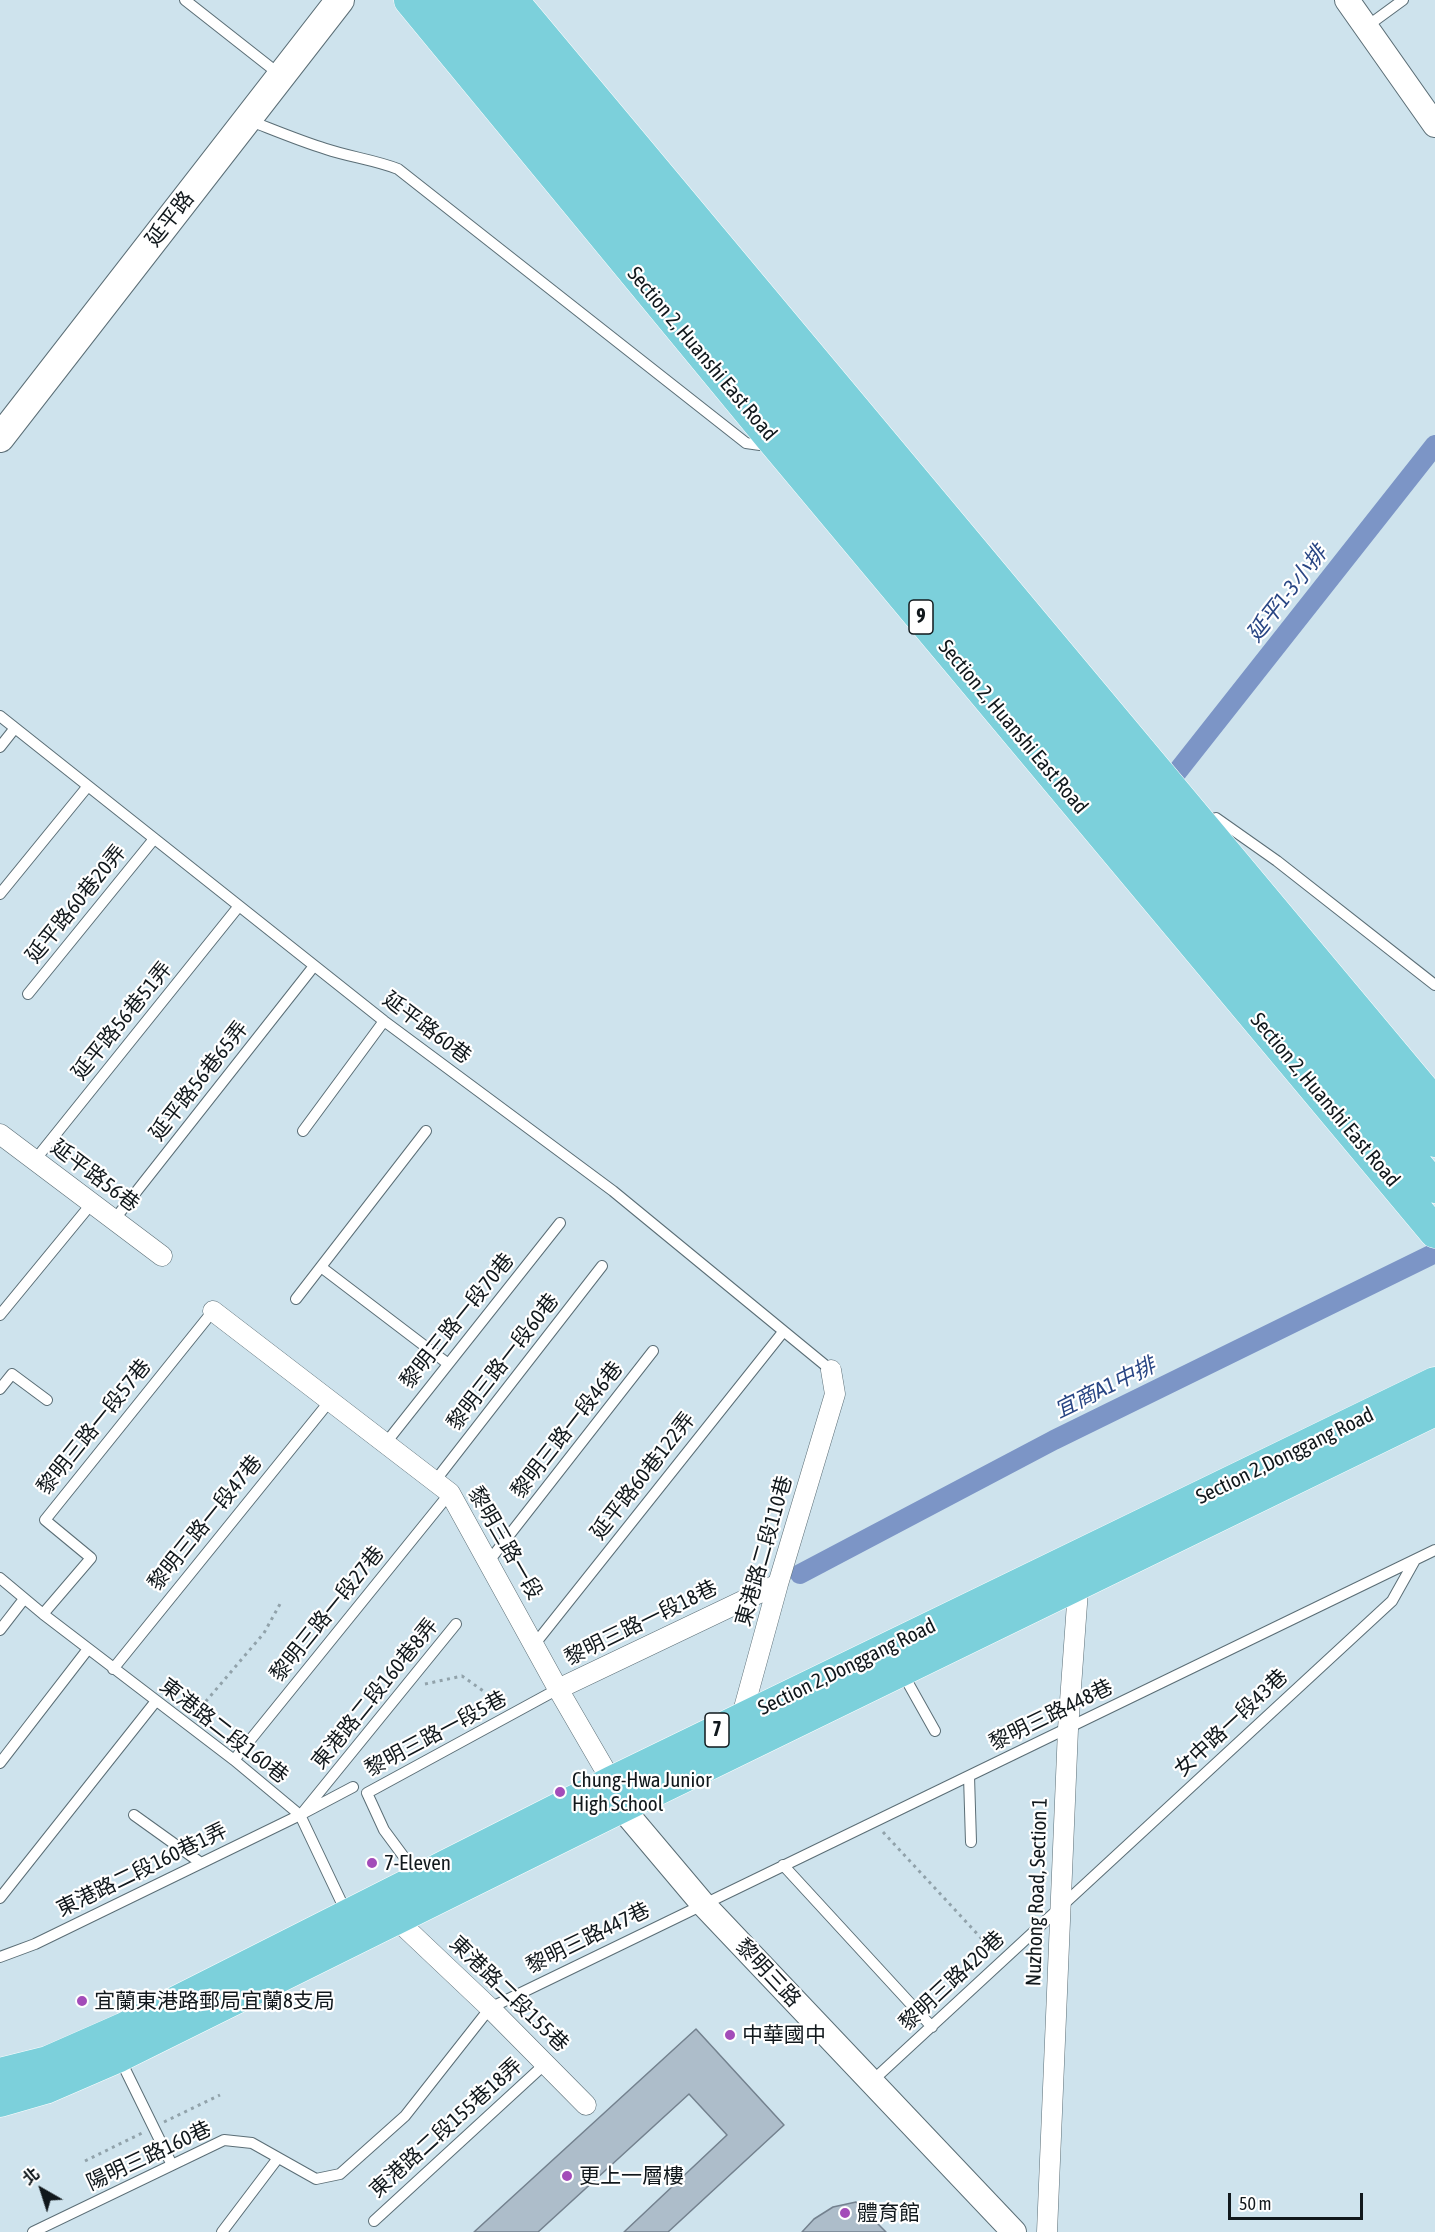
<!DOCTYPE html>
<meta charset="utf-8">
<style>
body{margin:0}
#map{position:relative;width:1435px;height:2232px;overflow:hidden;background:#cee3ed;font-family:"Asap Condensed","Noto Sans TC",sans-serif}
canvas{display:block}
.north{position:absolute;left:12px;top:2160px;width:60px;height:60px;-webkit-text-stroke:4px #fff;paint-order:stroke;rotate:321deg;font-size:16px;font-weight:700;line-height:24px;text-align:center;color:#11181c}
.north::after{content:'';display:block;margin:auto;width:21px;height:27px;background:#11181c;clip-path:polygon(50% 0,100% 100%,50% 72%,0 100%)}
.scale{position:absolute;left:1228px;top:2193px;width:135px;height:27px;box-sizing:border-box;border:3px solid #11181c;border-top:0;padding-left:8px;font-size:18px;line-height:21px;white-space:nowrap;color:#11181c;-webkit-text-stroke:4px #fff;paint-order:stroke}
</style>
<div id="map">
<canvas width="1435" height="2232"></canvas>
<div class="north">北</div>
<div class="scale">50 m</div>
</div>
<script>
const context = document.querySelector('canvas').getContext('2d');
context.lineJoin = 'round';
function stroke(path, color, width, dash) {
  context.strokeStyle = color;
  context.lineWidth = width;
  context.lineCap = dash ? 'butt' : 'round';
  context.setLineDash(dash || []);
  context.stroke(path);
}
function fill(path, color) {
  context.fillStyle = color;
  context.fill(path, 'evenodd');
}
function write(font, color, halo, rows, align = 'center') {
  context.font = font + ' "Asap Condensed","Noto Sans TC",sans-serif';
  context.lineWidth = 4.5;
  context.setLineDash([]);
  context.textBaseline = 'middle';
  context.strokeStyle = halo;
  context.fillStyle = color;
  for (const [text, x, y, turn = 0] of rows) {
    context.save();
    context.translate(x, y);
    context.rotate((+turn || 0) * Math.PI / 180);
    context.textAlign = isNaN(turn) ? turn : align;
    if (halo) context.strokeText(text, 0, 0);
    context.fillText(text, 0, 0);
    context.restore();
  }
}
stroke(new Path2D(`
 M1177,772L1435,445
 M800,1574L1054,1440L1435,1253`), '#7c95c6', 20);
const building = new Path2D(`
 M696,2029L784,2125L668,2232H624L727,2135L689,2094L538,2232H474Z
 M856,2202L886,2232H802L814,2219L833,2207Z`);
fill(building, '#adbdca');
stroke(building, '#73818e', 1.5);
const service = new Path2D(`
 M185,0L279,74
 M1366,27L1403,0
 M248,120C274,130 300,141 326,149C350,157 375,160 398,169L746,443L760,445L769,440
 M0,716L384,1021L613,1191L831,1370
 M0,747L15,728
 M1206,824L1216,818L1277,861L1435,985
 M0,894L88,786
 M28,994L154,839
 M303,1131L384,1021
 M35,1160L239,906
 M114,1220L314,966
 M321,1267L447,1363
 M296,1299L426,1131
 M0,1315L92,1203
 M0,1389L12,1374L47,1400
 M385,1444L560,1223
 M435,1481L602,1266
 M489,1561L653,1351
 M0,1578L43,1614L234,1760L300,1815L347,1914
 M43,1614L91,1558L45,1520L213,1311
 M0,1630L24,1599
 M534,1645L783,1332
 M113,1669L329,1402
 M903,1674L935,1731
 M234,1760L450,1493
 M0,1763L88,1649
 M969,1776L971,1842
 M304,1811L456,1624
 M134,1815L201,1863
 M783,1865L932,2027
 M418,1876L384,1830L367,1793L558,1689
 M0,1898L156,1701
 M0,1957L35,1944L300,1815L353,1787
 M120,2059L172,2165
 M870,2083L1392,1601L1415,1560
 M374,2221L545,2064
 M33,2232L224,2140L252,2143L316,2179L340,2174L405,2116L490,2008L1435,1550
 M222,2232L278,2158`);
const minor = new Path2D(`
 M0,1134L162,1256
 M213,1311L450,1493L558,1689L612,1782
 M558,1689L778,1584
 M744,1725L741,1719L778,1584L835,1394L831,1370
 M396,1919L490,2008L586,2105
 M1047,2232L1068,1729L1079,1576`);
const tertiary = new Path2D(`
 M1347,0L1435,125
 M616,1792L621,1807L702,1903L1014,2232`);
const secondary = new Path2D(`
 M0,438L340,0`);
const primary = new Path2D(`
 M410,0L772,439L1435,1232
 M441,0L1435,1187
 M478,0L1435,1141
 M512,0L1435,1104
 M0,2074L48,2062L123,2029L612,1782L1435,1383
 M0,2101L45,2088L119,2056L621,1807L1435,1410`);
stroke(service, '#5b6e76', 12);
stroke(minor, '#5b6e76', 21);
stroke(tertiary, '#5b6e76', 26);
stroke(secondary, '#5b6e76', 30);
stroke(primary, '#fff', 33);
stroke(new Path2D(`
 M425,1684L462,1676L502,1704
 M196,1713L264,1633L280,1604
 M883,1832L993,1951
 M164,2122L220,2095
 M85,2161L142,2133`), '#91a2aa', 3, [3, 4.5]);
stroke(service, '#fff', 10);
stroke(minor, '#fff', 20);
stroke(tertiary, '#fff', 24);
stroke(secondary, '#fff', 28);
stroke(primary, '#7cd0db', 32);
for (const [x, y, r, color] of [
 [560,1792,6,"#a34cb9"],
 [372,1863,6,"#a34cb9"],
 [82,2001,6,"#a34cb9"],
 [730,2035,6,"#a34cb9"],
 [567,2176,6,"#a34cb9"],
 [845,2213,6,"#a34cb9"]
]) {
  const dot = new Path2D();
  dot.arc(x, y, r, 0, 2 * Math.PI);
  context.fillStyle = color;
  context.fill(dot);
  stroke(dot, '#fff', 2);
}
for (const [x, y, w] of [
 [921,617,24],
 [717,1730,24]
]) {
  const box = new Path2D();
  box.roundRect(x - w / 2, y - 17, w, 34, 4.5);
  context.fillStyle = '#fff';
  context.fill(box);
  stroke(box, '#11181c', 1.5);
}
write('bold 20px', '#11181c', null, [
 ["9",921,617],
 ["7",717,1730]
]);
write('21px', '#11181c', '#fff', [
 ["延平路",170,219,-52],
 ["Section 2, Huanshi East Road",702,354,50],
 ["Section 2, Huanshi East Road",1013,727,50],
 ["延平路60巷20弄",76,904,-51],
 ["延平路56巷51弄",122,1021,-51],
 ["延平路60巷",427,1028,37],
 ["延平路56巷65弄",199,1081,-52],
 ["Section 2, Huanshi East Road",1325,1100,50],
 ["延平路56巷",95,1176,37],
 ["黎明三路一段70巷",457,1321,-51],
 ["黎明三路一段60巷",503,1362,-52],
 ["黎明三路一段57巷",94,1427,-51],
 ["黎明三路一段46巷",567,1430,-52],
 ["Section 2,Donggang Road",1285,1456,-26],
 ["延平路60巷122弄",643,1476,-52],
 ["黎明三路一段47巷",205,1523,-51],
 ["黎明三路一段",505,1543,60],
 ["東港路二段110巷",764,1551,-74],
 ["黎明三路一段27巷",327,1614,-51],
 ["黎明三路一段18巷",641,1623,-26],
 ["Section 2,Donggang Road",847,1667,-26],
 ["東港路二段160巷8弄",375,1694,-51],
 ["黎明三路448巷",1051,1715,-26],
 ["女中路一段43巷",1231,1723,-43],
 ["東港路二段160巷",224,1731,38],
 ["黎明三路一段5巷",436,1734,-28],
 ["東港路二段160巷1弄",142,1870,-26],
 ["Nuzhong Road, Section 1",1037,1892,-88],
 ["黎明三路447巷",588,1938,-26],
 ["黎明三路",768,1973,47],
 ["黎明三路420巷",952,1981,-43],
 ["東港路二段155巷",509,1994,44],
 ["東港路二段155巷18弄",446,2128,-42],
 ["陽明三路160巷",149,2156,-25]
]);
write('21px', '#11181c', '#fff', [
 ["Chung-Hwa Junior",572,1780],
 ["High School",572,1804],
 ["7-Eleven",384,1863],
 ["宜蘭東港路郵局宜蘭8支局",94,2001],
 ["中華國中",742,2035],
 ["更上一層樓",579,2176],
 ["體育館",857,2213]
], 'left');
write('italic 22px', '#294684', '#fff', [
 ["延平1-3小排",1287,594,-52],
 ["宜商A1中排",1105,1388,-26]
]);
</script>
